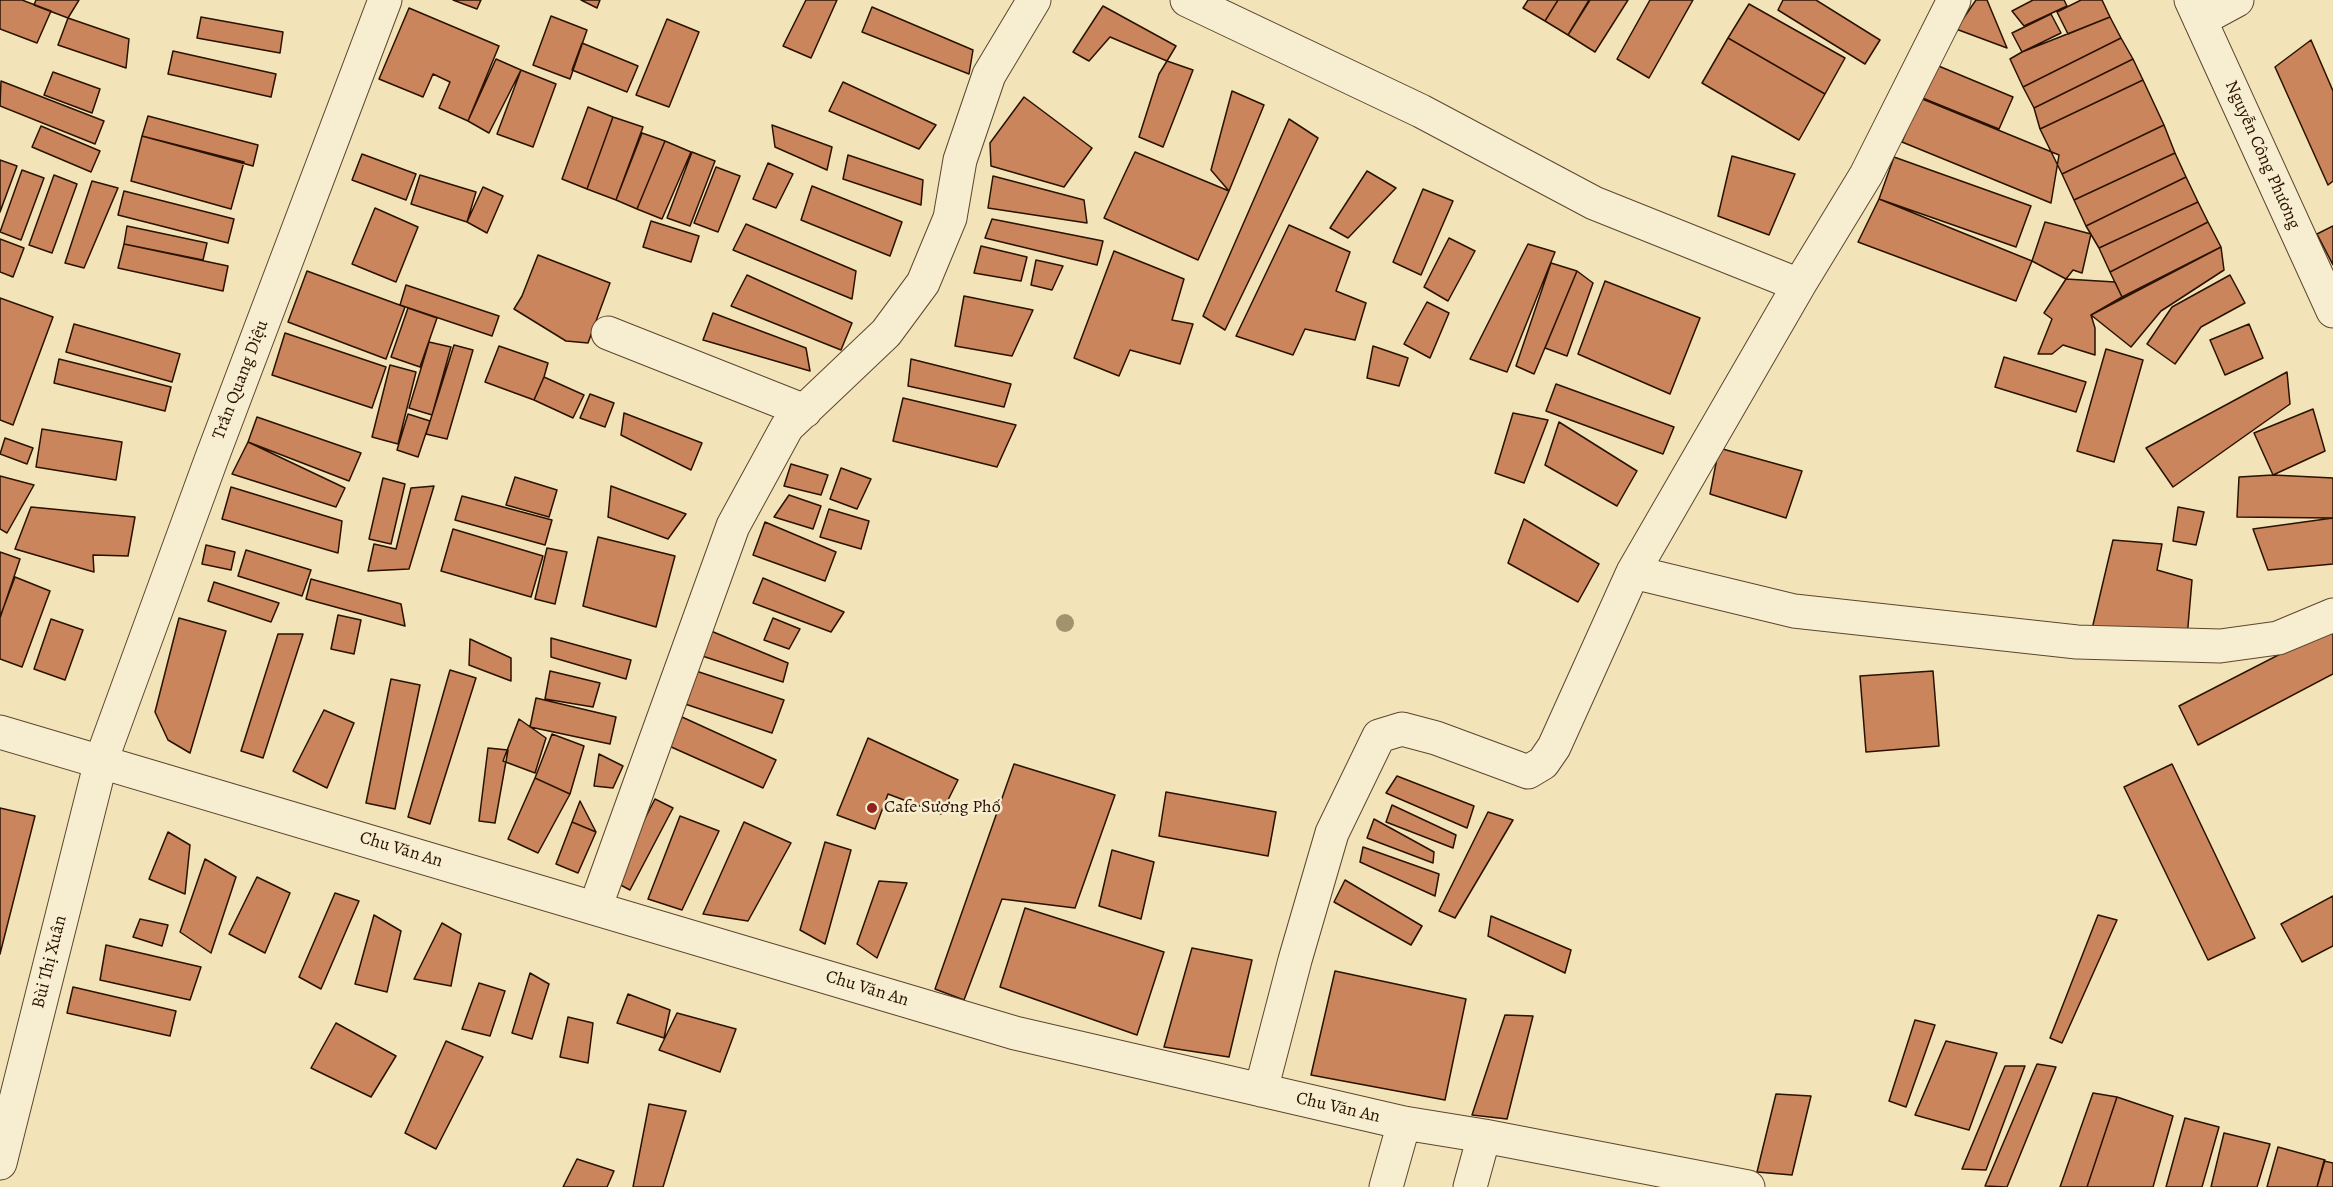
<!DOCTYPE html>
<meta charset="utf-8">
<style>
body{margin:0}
canvas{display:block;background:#f2e4b8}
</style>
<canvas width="2333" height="1187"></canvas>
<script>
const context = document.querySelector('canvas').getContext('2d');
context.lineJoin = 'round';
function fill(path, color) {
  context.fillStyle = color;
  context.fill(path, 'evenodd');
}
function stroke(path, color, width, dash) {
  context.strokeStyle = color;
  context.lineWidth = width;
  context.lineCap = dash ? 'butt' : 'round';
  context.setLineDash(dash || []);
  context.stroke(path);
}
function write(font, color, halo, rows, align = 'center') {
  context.font = font + ' Alegreya,serif';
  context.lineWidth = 5;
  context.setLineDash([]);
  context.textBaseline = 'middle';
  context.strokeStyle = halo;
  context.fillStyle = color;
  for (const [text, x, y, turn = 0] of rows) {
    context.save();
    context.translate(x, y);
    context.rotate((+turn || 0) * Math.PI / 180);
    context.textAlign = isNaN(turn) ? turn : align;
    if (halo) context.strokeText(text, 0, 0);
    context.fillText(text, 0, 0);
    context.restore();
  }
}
const building = new Path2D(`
 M0,0H22L51,11L37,43L0,29Z
 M36,0H79L68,18L34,5Z
 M453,0H481L477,9Z
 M581,0H600L597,8Z
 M806,0H837L811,58L783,46Z
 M1528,0H1558L1545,21L1523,8Z
 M1558,0H1589L1568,35L1545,21Z
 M1590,0H1628L1595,52L1568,35Z
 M1650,0H1693L1649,78L1617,59Z
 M1783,0H1816L1880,40L1865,64L1778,10Z
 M1976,0H1987L2007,48L1956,29Z
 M2033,0H2064L2067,6L2024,26L2012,11Z
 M2081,0H2102L2110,17L2068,34L2057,12Z
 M1749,4L1845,58L1825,94L1728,38Z
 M1103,6L1176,46L1167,61L1110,37L1089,61L1073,52Z
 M872,7L973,50L969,74L862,32Z
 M409,8L499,46L468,121L439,108L450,82L433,74L423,97L379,79Z
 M2051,14L2061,33L2022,52L2012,33Z
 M551,16L587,30L570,79L533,65Z
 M201,17L283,32L280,53L197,38Z
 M2110,17L2121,38L2023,87L2010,59L2022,52Z
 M68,18L129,39L126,68L58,45Z
 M667,19L699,32L669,107L636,95Z
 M1728,38L1825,94L1799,140L1702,83Z
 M2121,38L2133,59L2034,108L2023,87Z
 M2311,40L2333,91V181L2328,185L2275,67Z
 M582,43L638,66L627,92L572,70Z
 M173,51L276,74L271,97L168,74Z
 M496,59L521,70L489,133L468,121Z
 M2133,59L2143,80L2040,129L2034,108Z
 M1167,61L1193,70L1163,147L1139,137L1159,74Z
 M1929,62L2013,97L1999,129L1915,95Z
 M521,70L556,84L533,147L497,134Z
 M53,72L100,89L92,113L44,95Z
 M2143,80L2164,125L2062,174L2040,129Z
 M1,81L104,121L95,144L0,106Z
 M843,82L936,125L919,149L829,111Z
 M1232,91L1264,105L1229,191L1211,170Z
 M1024,97L1092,148L1064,187L991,166L990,143Z
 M1920,98L2059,155L2051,203L1902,142Z
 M588,107L613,117L587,189L562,179Z
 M148,116L258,145L253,166L142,136Z
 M613,117L643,127L616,200L587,189Z
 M1289,119L1318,138L1225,330L1203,316Z
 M772,125L832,147L827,170L775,147Z
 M2164,125L2175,153L2074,200L2062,174Z
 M41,126L100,151L91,172L32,147Z
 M642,133L665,141L637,209L616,200Z
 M142,136L244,162L231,209L131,181Z
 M665,141L691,152L662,219L637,209Z
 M692,152L715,161L690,226L667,218Z
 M1135,152L1229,191L1198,260L1104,218Z
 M2175,153L2186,177L2086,226L2074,200Z
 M362,154L416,174L406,200L352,180Z
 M848,155L923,180L921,205L843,179Z
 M1732,156L1795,174L1769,235L1718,216Z
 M1894,157L2031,206L2016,247L1879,199Z
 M0,160L17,166L0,212Z
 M768,163L793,174L776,208L753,199Z
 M716,167L740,176L718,232L694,223Z
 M22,170L44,178L21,240L0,232Z
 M1367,171L1396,188L1348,238L1330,228Z
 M54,175L77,184L52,253L29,245Z
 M420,175L476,192L467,222L411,204Z
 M993,176L1084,200L1087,223L988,208Z
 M2186,177L2198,202L2099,248L2086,226Z
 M92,181L118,188L84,268L65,263Z
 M812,186L902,222L890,256L801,220Z
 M483,187L503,196L487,233L467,222Z
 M1423,189L1453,201L1421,275L1393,262Z
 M124,191L234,219L228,243L118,215Z
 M1879,199L2032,261L2016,301L1858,242Z
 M2198,202L2208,222L2110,272L2099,248Z
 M375,208L418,227L396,282L352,264Z
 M992,219L1103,241L1097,265L985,238Z
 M651,221L699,236L691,262L643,247Z
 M2045,222L2091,234L2082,273L2073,270L2066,279L2032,261Z
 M2208,222L2221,247L2122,297L2110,272Z
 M746,224L856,271L852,299L733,250Z
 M1289,225L1350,252L1336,291L1366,303L1355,340L1305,329L1293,355L1236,336Z
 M127,226L207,243L203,260L124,244Z
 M2333,226V265L2317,234Z
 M1449,238L1475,251L1448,301L1424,287Z
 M0,239L24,248L13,277L0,272Z
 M124,244L228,266L223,291L118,268Z
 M1528,244L1555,252L1507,372L1470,359Z
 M981,246L1027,257L1021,281L974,273Z
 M2221,247L2224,270L2161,311L2131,347L2091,315Z
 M1114,251L1184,279L1172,320L1193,324L1180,364L1130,350L1119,376L1074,358Z
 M538,255L610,283L588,343L566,341L514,309L522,296Z
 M1036,260L1063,266L1052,290L1031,285Z
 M1551,263L1577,271L1534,374L1516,366Z
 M307,271L405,307L386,359L288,322Z
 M1577,271L1593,283L1567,356L1545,348Z
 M747,275L852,323L841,350L731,306Z
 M2230,275L2245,303L2201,327L2175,364L2147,344L2172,307Z
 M2066,279L2115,282L2122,297L2091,315L2095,328V355L2063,345L2052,354H2038L2052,319L2044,313Z
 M1605,281L1700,318L1670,394L1578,354Z
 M406,285L499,316L492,336L400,305Z
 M964,296L1033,310L1012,356L955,346Z
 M0,298L53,317L13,425L0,420Z
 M1427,302L1449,313L1430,358L1404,344Z
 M408,308L437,318L420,367L391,357Z
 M713,313L806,348L810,371L703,340Z
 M74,324L180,354L172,382L66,352Z
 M2249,324L2263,358L2225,375L2210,340Z
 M285,333L386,367L372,408L272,375Z
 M429,342L451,347L432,415L409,408Z
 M454,345L473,350L447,439L426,434Z
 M499,346L548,363L544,377L534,400L485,382Z
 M1373,346L1408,358L1399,386L1367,378Z
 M2106,349L2143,360L2114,462L2077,451Z
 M2004,357L2086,382L2076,412L1995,387Z
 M59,359L171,387L165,411L54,383Z
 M911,359L1011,384L1004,407L908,386Z
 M390,365L416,372L398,444L372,437Z
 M2287,372L2290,404L2173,487L2146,448Z
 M544,377L584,395L573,418L534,400Z
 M1556,384L1674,427L1663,454L1546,411Z
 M590,394L614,403L605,427L580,418Z
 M903,398L1016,425L997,467L893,441Z
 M2313,409L2325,451L2273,475L2254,433Z
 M624,413L702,443L691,470L621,435Z
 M1513,413L1548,420L1524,483L1495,473Z
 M408,414L430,421L418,457L397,450Z
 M257,417L361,453L349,481L248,442Z
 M1559,422L1637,471L1617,506L1545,465Z
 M42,429L122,442L116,480L36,467Z
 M5,438L33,448L27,464L0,454Z
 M248,442L345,488L336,507L232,474Z
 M1719,448L1802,471L1786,518L1710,494Z
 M791,464L828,475L821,495L784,486Z
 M841,468L871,479L857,509L830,499Z
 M2273,475L2333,478V518L2237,517L2239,477Z
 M0,476L34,485L7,533L0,529Z
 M515,477L557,490L549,517L506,505Z
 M383,478L405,484L391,544L369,539Z
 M434,486L409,569L368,571L374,544L396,549L411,488Z
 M611,486L686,514L668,539L608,517Z
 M231,487L342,521L338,553L222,519Z
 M789,495L821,506L813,529L774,517Z
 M462,496L552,520L545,545L455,520Z
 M31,507L135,517L128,556L93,555L94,572L15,549Z
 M2178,507L2204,512L2196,545L2173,541Z
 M829,509L869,521L861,549L820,537Z
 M2333,518V564L2268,570L2253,529Z
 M1524,519L1599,564L1578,602L1508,563Z
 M765,522L836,552L825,581L753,555Z
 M453,529L543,556L531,597L441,571Z
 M598,537L675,556L656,627L583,606Z
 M2113,540L2162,544L2157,570L2192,580L2187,638L2092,629Z
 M206,545L235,552L231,570L202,564Z
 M547,548L567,552L555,604L535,599Z
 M246,550L311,570L302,596L238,576Z
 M0,552L20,559L0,618Z
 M15,577L50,591L22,667L0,659V617Z
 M763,578L844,612L831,632L753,603Z
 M311,579L401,604L405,626L306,599Z
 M214,582L279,603L271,622L208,601Z
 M338,615L361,620L354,654L331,649Z
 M179,618L226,631L190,753L168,740L155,712Z
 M773,618L800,629L789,649L764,640Z
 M51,619L83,630L65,680L34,669Z
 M2333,627V674L2198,745L2179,706Z
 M711,631L788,663L783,682L699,655Z
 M278,634H303L263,758L241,751Z
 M551,638L631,660L626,679L551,657Z
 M470,639L511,658V681L469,665Z
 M450,670L476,678L430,824L408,817Z
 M550,671L600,683L593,707L545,699Z
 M696,671L784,700L772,733L685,704Z
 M1933,671L1939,746L1866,752L1860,676Z
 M391,679L420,685L395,809L366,803Z
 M536,698L616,717L610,744L530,727Z
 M324,710L354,723L327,788L293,771Z
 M682,717L776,760L763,788L669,746Z
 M519,719L546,738L535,773L503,761Z
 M552,734L584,746L570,794L535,778Z
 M868,738L958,780L941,814L888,794L875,829L837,815Z
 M488,748L508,750L495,823L479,821Z
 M599,754L623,766L613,788L594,786Z
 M1014,764L1115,795L1075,908L1002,899L964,1000L935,989Z
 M2172,764L2255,938L2208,960L2124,787Z
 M1397,776L1474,806L1467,828L1386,793Z
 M535,778L570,794L538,853L508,839Z
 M1166,792L1276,812L1268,856L1159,836Z
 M655,799L673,808L630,890L613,881Z
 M580,801L596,832L572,822Z
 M1392,805L1456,835L1453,848L1386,822Z
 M0,808L35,816L0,954Z
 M1488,812L1513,820L1455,918L1439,911Z
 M680,816L719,831L682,910L648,899Z
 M1374,819L1434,852L1433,863L1367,838Z
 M572,822L596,832L578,873L556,864Z
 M744,822L791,843L748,921L703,914Z
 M168,832L190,845L185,894L149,879Z
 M825,842L851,850L825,944L800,930Z
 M1363,847L1439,874L1435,896L1360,862Z
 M1112,850L1154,862L1141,919L1099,906Z
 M205,859L236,877L211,953L180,932Z
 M257,877L290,893L265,953L229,934Z
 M1345,880L1422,926L1411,945L1334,902Z
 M879,881L907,883L877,958L857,944Z
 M335,893L359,901L321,989L299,977Z
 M2333,896V946L2302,962L2281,924Z
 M1025,908L1164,952L1137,1035L1000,987Z
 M374,915L401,931L387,992L355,984Z
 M2098,915L2117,920L2062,1043L2050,1038Z
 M1491,916L1571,950L1565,973L1488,936Z
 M140,919L168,925L162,946L133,937Z
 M442,923L461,934L451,986L414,979Z
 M106,945L201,967L190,1000L100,980Z
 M1192,948L1252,960L1229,1057L1164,1047Z
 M1335,971L1466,999L1445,1100L1311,1075Z
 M530,973L549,984L532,1039L512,1033Z
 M479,983L505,991L490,1036L462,1029Z
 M73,987L176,1011L170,1036L67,1013Z
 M628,994L670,1010L664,1038L617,1023Z
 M677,1013L736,1029L720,1072L659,1050Z
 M1505,1015L1533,1016L1507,1119L1472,1115Z
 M568,1017L593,1023L588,1063L560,1057Z
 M1915,1020L1935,1025L1906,1107L1889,1101Z
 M336,1023L396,1056L371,1097L311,1068Z
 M446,1041L483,1057L436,1149L405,1133Z
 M1946,1041L1997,1053L1969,1130L1915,1115Z
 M2037,1064L2056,1067L2007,1187L1985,1186Z
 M2005,1066H2025L1986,1170L1962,1169Z
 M2093,1093L2117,1097L2087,1187H2060Z
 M1776,1094L1811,1096L1792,1175L1757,1172Z
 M2117,1097L2173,1116L2153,1187H2087Z
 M649,1104L686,1111L663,1187H633Z
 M2185,1118L2219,1127L2202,1187H2166Z
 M2224,1133L2270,1144L2257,1187H2211Z
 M2278,1147L2325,1160L2317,1187H2267Z
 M577,1159L614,1171L607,1187H563Z
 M2324,1161L2333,1163V1187H2317Z`);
fill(building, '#cb855c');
stroke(building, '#2a1200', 1.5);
const minor = new Path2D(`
 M1187,0L1421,111L1594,203L1799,285
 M2191,0L2333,311
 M2200,20L2237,0
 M608,333L805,411
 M1633,572L1794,611L2077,642L2220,646L2278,638L2333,615
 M0,732L1015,1033L1404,1123L1484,1136L1748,1187
 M595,908L733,526L787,427L886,333L923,283L950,218L960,160L989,75L1034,0
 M1261,1090L1295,960L1332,833L1379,736L1402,729L1436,738L1528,772L1543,763L1554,747L1633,572L1799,285L1866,175L1954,0
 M0,1163L101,761L211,460L385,0
 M1386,1187L1404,1123
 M1470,1187L1484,1136`);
stroke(minor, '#5c462e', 35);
stroke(minor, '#f7edd1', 33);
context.fillStyle = '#a0936e';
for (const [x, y] of [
 [1065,623]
]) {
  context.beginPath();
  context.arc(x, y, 9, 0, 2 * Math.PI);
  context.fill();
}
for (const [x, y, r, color] of [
 [872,808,6,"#8f2418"]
]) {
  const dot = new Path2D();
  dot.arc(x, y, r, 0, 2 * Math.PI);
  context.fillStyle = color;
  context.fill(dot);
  stroke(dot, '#f7edd1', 2);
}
write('18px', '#2a1200', '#f7edd1', [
 ["Nguyễn Công Phương",2262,155,66],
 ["Trần Quang Diệu",241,380,-69],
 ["Chu Văn An",401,850,17],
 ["Bùi Thị Xuân",50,962,-76],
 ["Chu Văn An",867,989,17],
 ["Chu Văn An",1338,1108,13]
]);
write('18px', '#2a1200', '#f7edd1', [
 ["Cafe Sương Phố",884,808]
], 'left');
</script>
